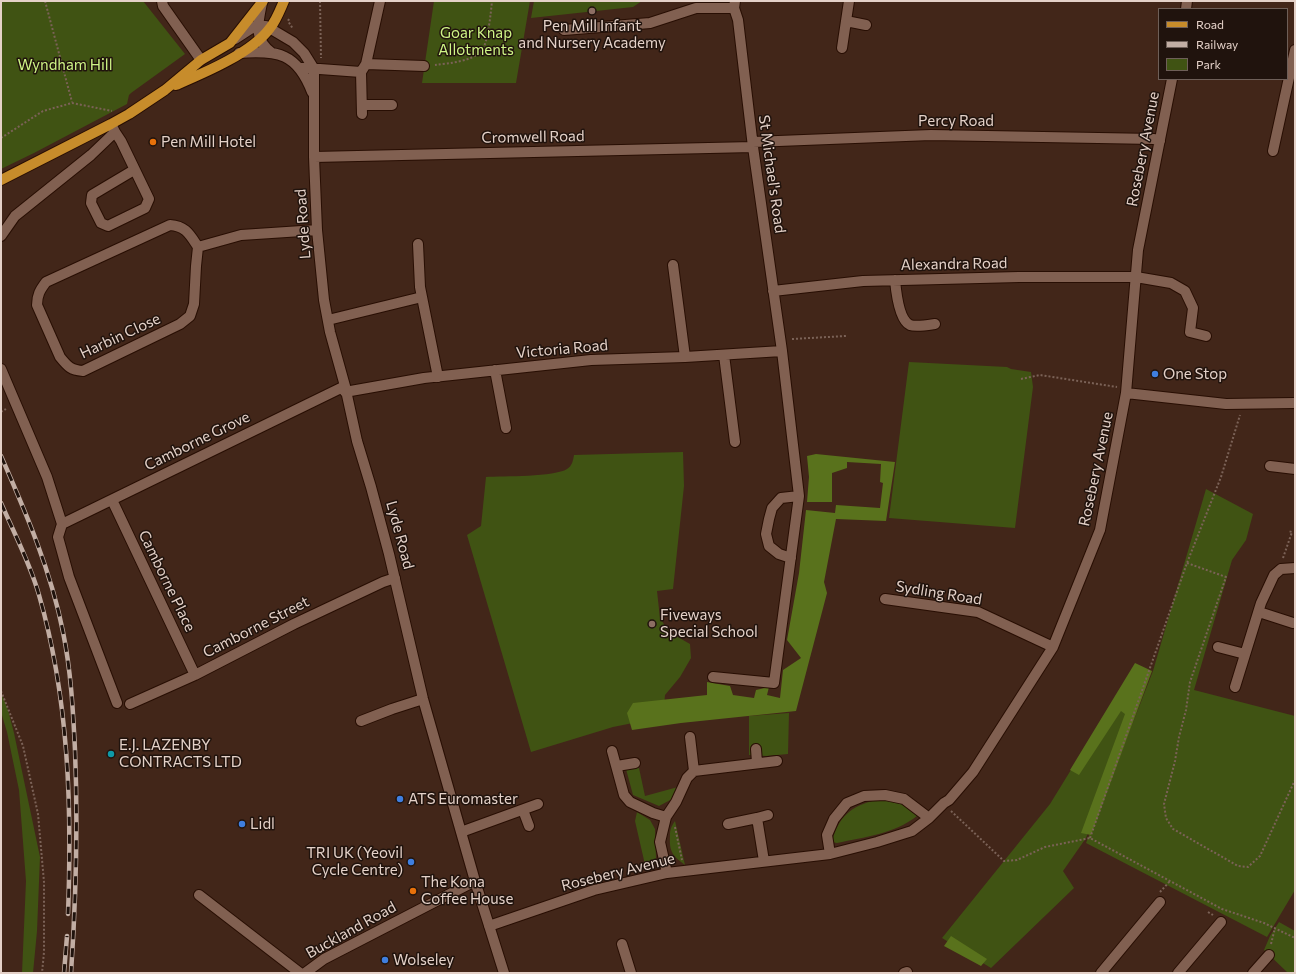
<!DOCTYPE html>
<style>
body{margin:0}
#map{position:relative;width:1296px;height:974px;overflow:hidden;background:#422619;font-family:Commissioner,sans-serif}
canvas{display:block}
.frame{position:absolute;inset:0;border:2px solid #e4d1c8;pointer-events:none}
.legend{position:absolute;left:1158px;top:8px;width:130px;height:72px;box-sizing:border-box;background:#20130d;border:1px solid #6e5f58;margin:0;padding:5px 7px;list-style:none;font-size:12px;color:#e4d1c8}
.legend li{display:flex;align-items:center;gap:8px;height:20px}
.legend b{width:20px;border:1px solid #6e5f58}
</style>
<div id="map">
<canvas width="1296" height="974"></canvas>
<div class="frame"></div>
<ul class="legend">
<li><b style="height:5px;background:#c78c2b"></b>Road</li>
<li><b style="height:5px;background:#c2aea4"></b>Railway</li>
<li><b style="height:11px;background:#405313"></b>Park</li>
</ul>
</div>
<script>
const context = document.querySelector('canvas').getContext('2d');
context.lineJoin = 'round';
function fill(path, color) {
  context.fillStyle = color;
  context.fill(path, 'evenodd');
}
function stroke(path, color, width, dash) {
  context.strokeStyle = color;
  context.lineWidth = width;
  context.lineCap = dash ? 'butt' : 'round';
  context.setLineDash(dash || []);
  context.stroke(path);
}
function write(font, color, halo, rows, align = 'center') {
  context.font = font + ' Commissioner,sans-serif';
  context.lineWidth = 3;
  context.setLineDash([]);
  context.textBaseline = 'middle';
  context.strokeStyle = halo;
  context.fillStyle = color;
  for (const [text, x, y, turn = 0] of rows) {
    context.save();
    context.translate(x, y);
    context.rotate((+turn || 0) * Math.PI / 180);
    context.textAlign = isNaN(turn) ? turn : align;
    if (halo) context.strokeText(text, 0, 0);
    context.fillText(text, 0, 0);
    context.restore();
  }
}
fill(new Path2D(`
 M1,1H143L185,54L131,93L129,95L127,104L34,153L1,169Z
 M434,1H530L516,83H422Z
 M534,1H642L633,7L531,18Z
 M909,362L1007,367L1011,369L1031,372L1033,387L1015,528L889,518Z
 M683,452L684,486L673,589L657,591L660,618L669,632L690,644L691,658L680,677L665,695L663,717L613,727L531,752L467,535L481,526L486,477C503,476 555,477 567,469C572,466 573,461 574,455Z
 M1206,489L1253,514L1246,540L1232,560L1194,690L1295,716V890L1267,937L1086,843L1153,671Z
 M1136,664L1151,671L1086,838L1063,871L1074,888L991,968L942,938L1050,804Z
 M1,692L8,710L14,733L40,857L37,931L33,973H22L26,881L19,790L7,732L1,712Z
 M789,713L788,754L766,756L749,755V716Z
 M639,768L645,796L678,787L674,798L659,806L633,795L626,769Z
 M876,800C891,800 908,803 917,816C894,834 865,837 837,843L832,842C838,817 851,806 876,800Z
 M637,812L650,820L655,829L656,858L653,868L649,870L646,869L635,821Z
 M675,821L685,865C673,856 669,852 670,836C670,829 671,827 675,821Z
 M1279,922L1295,931V973H1288L1264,950L1270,936Z`), '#405313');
fill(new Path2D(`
 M816,454L895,462L886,521L836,519L824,582L827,593L796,711L681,723L632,730L627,713L633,703L707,695V682L730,686L733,695L754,698L756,690L769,687L767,695L780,698L783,670L801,658L787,640L799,573L806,510L835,513L836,505L880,508L883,483L880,482L881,464L847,462V468L832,473V502H807L809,477L807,456Z
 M1135,663L1152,671L1091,835L1081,833L1125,714L1121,711L1079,775L1070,770Z
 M951,936L987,959L981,966L944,946Z`), '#59721c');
const minor = new Path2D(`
 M162,1L163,6L201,60
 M262,3C258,23 253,39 272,53
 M1186,9L1187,1
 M846,21L866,25
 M564,30L650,23L696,8H734
 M235,39L255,26H266L293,42L304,53L314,69V157L317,230L324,300L330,332L345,386L357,441L371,487L389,554L423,699L475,881L504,973
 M842,48L849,1
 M239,53C278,50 297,53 312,92
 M366,64L424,66
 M299,68H306L361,72L366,64L380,1
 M361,72L362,114
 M362,105H392
 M115,132L121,141L149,199L145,208L108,226L101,223L91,203L92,195L134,170
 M753,142L931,135L1154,139L1160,141
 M1273,151L1295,50
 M314,157L753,147
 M1,236L15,216L91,155L115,132L112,126
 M418,244L420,287L438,377
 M198,247C190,235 186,226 170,225L46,282C40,290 37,295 37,305L60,357C68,367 71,370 83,371L180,324L190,316L194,304L196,266L198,247L241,235L317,230
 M673,265L685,357
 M895,280C896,291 899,320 910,325C916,327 928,325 935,324
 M773,291L863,281L1019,277H1136L1171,283L1185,291L1193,308L1190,332L1206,336
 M328,320L422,297
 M724,355L735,442
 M1,369L47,477L62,524L58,537L69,577L117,703
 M495,370L506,428
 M345,392L424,378L591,360L685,357L782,351
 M1126,393L1226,404L1295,403
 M1270,466L1295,469
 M112,500L195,675
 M62,524L345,386
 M791,558L779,554L769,546L766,534L769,519L772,508L781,498L799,496
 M885,599L978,612L1053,647
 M1259,612L1293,623
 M1218,647L1245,654
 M713,677L774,683L799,496L782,351L753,147L738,20L734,8L735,1
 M1235,687L1261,603L1274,575L1281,569L1295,568
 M130,704L195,675L294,624L383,582L395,578
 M361,721L392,709L423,699
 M690,737L694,771
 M756,749L757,763
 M612,751L624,795L630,802L653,813L666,817
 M617,766L635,763
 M523,810L529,826
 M757,818L768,815
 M728,824L757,818L764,861
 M461,832L538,804
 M830,854L827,835L834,819L847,803L864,796L885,795L904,799L929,818
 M667,873L660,842L666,817L676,802L687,778L694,771L777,761
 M199,895L300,973
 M489,926L594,890L667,873L830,854L877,842L912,831L929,818L944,803L949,800L973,772L1053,647L1100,530L1126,393L1138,250L1172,79
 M622,944L631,973
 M305,973L324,959L475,881
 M904,973L907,972
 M1101,973L1160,902
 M1178,973L1221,922
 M1253,973L1269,955`);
const major = new Path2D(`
 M176,85C204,73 252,53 270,28C276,21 280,10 284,1
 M1,180L111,124L129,114L165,90L201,60L230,43L263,1`);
stroke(minor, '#280e03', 12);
stroke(major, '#280e03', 12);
stroke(new Path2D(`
 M45,1L72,102
 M320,1L321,58
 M289,19L288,21L293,29
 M435,65C449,63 472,62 482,50C488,43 491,11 492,1
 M1,138L43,111L72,103L112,111
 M792,339L846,336
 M1021,379L1040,375L1117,387
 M1,412L6,409
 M1283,558L1292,532L1288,531
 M1187,563L1226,577L1190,682L1186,710L1179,737L1175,761L1164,804L1166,818L1173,829L1238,866L1248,867L1260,856L1295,780
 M1,691L23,746L38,814L44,882V952L42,973
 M951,811L1004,861L1017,860L1045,847L1090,838L1222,909L1264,923L1295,938
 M675,827L682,860
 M1090,838L1187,563L1221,477L1240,415
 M1160,892L1170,881
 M1208,912L1213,915
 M1271,944L1275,928`), '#7b6257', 2, [2, 2]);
stroke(minor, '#816051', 10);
stroke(major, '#c78c2b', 10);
const rail = new Path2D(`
 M1,456C26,513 51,571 63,632C71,671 73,710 75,750C78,824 76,899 71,973
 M1,503C14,533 30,563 39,595C69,699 72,807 68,914
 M64,973L67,936`);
stroke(rail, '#c2aea4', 4.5);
stroke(rail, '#20130d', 3, [9]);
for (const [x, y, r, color] of [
 [592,11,4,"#8d6e63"],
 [153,142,4,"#e8710a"],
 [1155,374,4,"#3f7fe0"],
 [652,624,4,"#8d6e63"],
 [111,754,4,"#0f9aa8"],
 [400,799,4,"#3f7fe0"],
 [242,824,4,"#3f7fe0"],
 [411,862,4,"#3f7fe0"],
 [413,891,4,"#e8710a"],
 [385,960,4,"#3f7fe0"]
]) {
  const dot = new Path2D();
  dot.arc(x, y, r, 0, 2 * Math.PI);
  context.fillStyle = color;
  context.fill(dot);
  stroke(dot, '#20130d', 1.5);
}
write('15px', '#e4d1c8', '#20130d', [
 ["Pen Mill Infant",592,26,"center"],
 ["and Nursery Academy",592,43,"center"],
 ["Pen Mill Hotel",161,142],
 ["One Stop",1163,374],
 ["Fiveways",660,615],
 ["Special School",660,632],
 ["E.J. LAZENBY",119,745],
 ["CONTRACTS LTD",119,762],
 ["ATS Euromaster",408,799],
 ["Lidl",250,824],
 ["TRI UK (Yeovil",403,853,"right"],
 ["Cycle Centre)",403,870,"right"],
 ["The Kona",421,882],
 ["Coffee House",421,899],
 ["Wolseley",393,960]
], 'left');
write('15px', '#cff586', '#20130d', [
 ["Goar Knap",476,33],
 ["Allotments",476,50],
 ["Wyndham Hill",65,65]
]);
write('15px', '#e4d1c8', '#20130d', [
 ["Percy Road",956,121],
 ["Cromwell Road",533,137,-1],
 ["Rosebery Avenue",1143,149,-79],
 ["St Michael's Road",772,174,82],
 ["Lyde Road",303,224,-94],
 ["Alexandra Road",954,264,-1],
 ["Harbin Close",120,336,-25],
 ["Victoria Road",562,349,-5],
 ["Camborne Grove",197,441,-26],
 ["Rosebery Avenue",1096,469,-78],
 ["Lyde Road",400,535,75],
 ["Camborne Place",167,581,64],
 ["Sydling Road",939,593,9],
 ["Camborne Street",256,627,-27],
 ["Rosebery Avenue",618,872,-14],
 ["Buckland Road",351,930,-29]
]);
</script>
